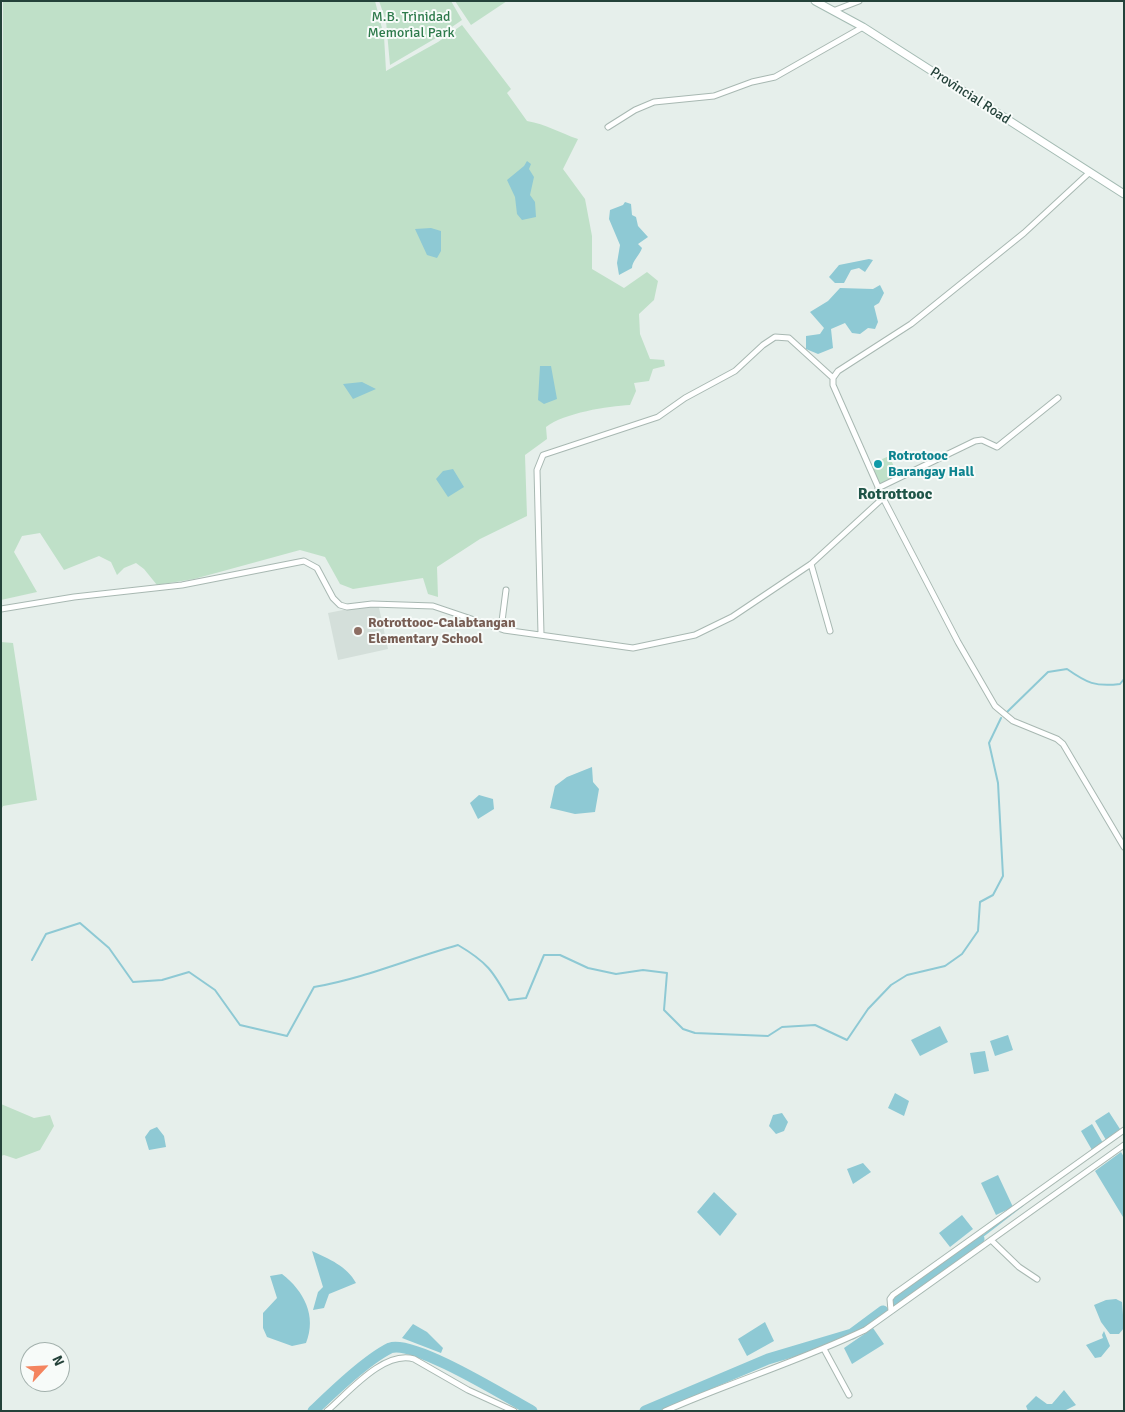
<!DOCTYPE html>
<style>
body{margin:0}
#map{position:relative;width:1125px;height:1412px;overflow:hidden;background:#e6efeb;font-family:Signika,sans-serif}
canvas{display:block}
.frame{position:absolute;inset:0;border:2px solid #24423a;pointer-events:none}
.north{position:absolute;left:20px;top:1342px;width:50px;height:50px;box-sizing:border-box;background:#f7fbf9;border:1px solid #a3b1ad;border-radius:50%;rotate:65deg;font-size:14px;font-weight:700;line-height:20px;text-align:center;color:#24423a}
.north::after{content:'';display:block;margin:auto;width:18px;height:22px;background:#f4845f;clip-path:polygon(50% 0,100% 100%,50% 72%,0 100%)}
</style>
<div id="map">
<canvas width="1125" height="1412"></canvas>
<div class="frame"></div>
<div class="north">N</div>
</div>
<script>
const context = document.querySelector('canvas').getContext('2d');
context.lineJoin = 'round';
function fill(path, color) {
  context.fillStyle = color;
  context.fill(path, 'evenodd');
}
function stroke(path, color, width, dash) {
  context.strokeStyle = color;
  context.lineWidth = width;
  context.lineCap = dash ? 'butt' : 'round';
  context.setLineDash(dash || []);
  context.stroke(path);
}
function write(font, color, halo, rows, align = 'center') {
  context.font = font + ' Signika,sans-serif';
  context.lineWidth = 4;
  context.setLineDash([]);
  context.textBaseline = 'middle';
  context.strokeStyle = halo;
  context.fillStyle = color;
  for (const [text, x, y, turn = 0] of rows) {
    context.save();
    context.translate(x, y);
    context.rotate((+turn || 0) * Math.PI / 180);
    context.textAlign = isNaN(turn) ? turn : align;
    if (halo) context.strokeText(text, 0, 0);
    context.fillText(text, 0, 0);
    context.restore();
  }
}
fill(new Path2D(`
 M378,603L388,649L338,660L328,613Z`), '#d4dfda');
fill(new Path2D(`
 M3,1H375L384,36L386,71L438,42L462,25L511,89L507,93L527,121C546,124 560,133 578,139L563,169L585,199L592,236V269L624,288L647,272L658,281L654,300L639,314L640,334L650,359L664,360L665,366L653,369L649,381L634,383L636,391L630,405C608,406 564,413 546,427L547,439L525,455L527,516L480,539L437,567L438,597L428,594L423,578L353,589L340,584L325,557L300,550L194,579L157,585L144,569L136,563L124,568L117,575L111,562L99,556L64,570L40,533L22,536L14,552L37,592L1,600Z
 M379,1H451L462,20L436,38L390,65L386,21Z
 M455,1H507L471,25Z
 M889,456L899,477L879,487L869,465Z
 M1,642L13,643L37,800L3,806L1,810Z
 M1,1104L34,1118L50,1115L54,1126L40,1150L16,1159L4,1155L1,1156Z`), '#bfe0c8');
fill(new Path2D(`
 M527,161L531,164L529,169L534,177L530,195L535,202L536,217L522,220L517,214L515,197L507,180L524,166Z
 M625,202L631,204L632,215L636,217L638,226L648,237L638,244L642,248C640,255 632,261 632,268L619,275L617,263L620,245L609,219L610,210L623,205Z
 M431,228L441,231V251L437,258L427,255L415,229Z
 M869,259L873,260L865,272L859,268L851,270L844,283H835L829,277L839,265Z
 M880,285L884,293L879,303L874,306L878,322L875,329L868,328L860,334L852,333L845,323L831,329L833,348L818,354L806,349V336L820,334L824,328L810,312L828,301L840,288L873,289Z
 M540,366H551L557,399L544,404L538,400Z
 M362,382L376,389L353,399L343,384Z
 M453,469L464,487L448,497L436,479L443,471Z
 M592,767L593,782L599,789L595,812L575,814L550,808L555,786L567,777Z
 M479,795L493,799L494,809L478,819L470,803Z
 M940,1026L948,1042L920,1056L911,1040Z
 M1008,1035L1013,1050L995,1056L990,1041Z
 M985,1051L989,1071L974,1074L970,1053Z
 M895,1093L909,1101L904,1116L888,1108Z
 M1109,1112L1120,1129L1106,1140L1095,1121Z
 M782,1113L788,1122L784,1131L776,1134L769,1126L773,1115Z
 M1092,1124L1103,1143L1092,1150L1081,1131Z
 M157,1127L164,1136L166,1147L149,1150L145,1137L150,1130Z
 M1121,1152L1124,1157L1123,1217L1095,1171Z
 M863,1163L871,1172L853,1184L847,1169Z
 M998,1175L1013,1207L996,1215L981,1183Z
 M714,1192L737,1214L720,1236L697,1212Z
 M962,1215L973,1229L950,1247L939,1233Z
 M312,1251C329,1259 347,1266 356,1283L329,1294L324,1308L313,1310L318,1292L323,1287Z
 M282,1274C304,1291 317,1316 306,1343L292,1346L267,1337L263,1328V1313L277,1298L270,1276Z
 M1116,1299L1122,1302L1124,1328L1119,1334H1110L1101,1322L1094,1305L1106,1300Z
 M765,1322L774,1341L747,1356L738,1339Z
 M413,1324L427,1332L443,1348L441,1353L402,1338Z
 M873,1328L884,1344L852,1364L844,1348Z
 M1104,1331L1110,1346L1101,1357L1095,1358L1086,1345L1103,1338L1102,1335Z
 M1064,1390L1076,1405L1064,1411H1028L1026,1406L1036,1396L1047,1404H1052Z`), '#8ec9d4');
stroke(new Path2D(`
 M1006,713L1048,672L1067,669C1087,683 1095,687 1120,684L1124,679
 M32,960L46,934L80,923L109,948L133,982L162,980L189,972L215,990L240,1025L287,1036L314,987C365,978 408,959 458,945C487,962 493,971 509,1000L526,998L544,955H560L588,968L616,974L643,970L667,973L664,1010L683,1029L695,1033L768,1036L782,1027L815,1025L847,1040L868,1009L891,985L907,975L945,966L962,954L978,931L980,902L993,895L1003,876L998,783L989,743L1001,718
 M979,1239L1023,1205`), '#8ec9d4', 2);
stroke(new Path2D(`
 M894,1302L979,1239
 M313,1411C333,1392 366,1360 390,1348C413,1339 508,1398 532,1411
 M645,1411L768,1359L852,1334L883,1311`), '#8ec9d4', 11);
const street = new Path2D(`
 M833,11L859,1
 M608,127L635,110L654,102L714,96L752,82L775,77L863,27
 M1090,172L1024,233L911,324L838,371L833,378V385L883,498L958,642L995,706L1013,721L1057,739L1063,744L1124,847
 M878,488L975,441L982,440L997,447L1058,398
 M811,564L830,631
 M1,609L74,597L182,585L304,561L317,568L333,598L340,605L347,607L372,604L433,606L504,630L633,648L695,635L732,617L811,564L883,498
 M501,629L506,590
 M541,634L537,470L543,455L658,417L685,398L735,371L763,345L775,337L789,338L833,378
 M991,1240L1019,1267L1037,1279
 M891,1311L890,1299L893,1295L1124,1130
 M824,1349L849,1395
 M327,1411C349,1392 384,1350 414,1359L468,1390L514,1411
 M665,1411C731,1382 800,1361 865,1330L1124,1145`);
const secondary = new Path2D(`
 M815,1L863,27L1124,194`);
stroke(street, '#a8b8b2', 7);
stroke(secondary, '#a4bbb3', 9);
stroke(street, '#fff', 5);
stroke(secondary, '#fff', 7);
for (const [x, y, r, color] of [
 [878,464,5,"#0f9aa8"],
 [358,631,5,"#8d6e63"]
]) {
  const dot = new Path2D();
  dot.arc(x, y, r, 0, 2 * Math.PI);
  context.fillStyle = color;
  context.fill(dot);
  stroke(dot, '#f7fbf9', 2);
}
write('14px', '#2d7a4b', '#f7fbf9', [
 ["M.B. Trinidad",411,17],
 ["Memorial Park",411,33]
]);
write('14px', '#24423a', '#f7fbf9', [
 ["Provincial Road",970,96,33]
]);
write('bold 14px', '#0d838f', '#f7fbf9', [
 ["Rotrotooc",888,456],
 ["Barangay Hall",888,472]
], 'left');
write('bold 14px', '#785e54', '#f7fbf9', [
 ["Rotrottooc-Calabtangan",368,623],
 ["Elementary School",368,639]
], 'left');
write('bold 16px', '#1f5548', '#f7fbf9', [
 ["Rotrottooc",895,495]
]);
</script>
